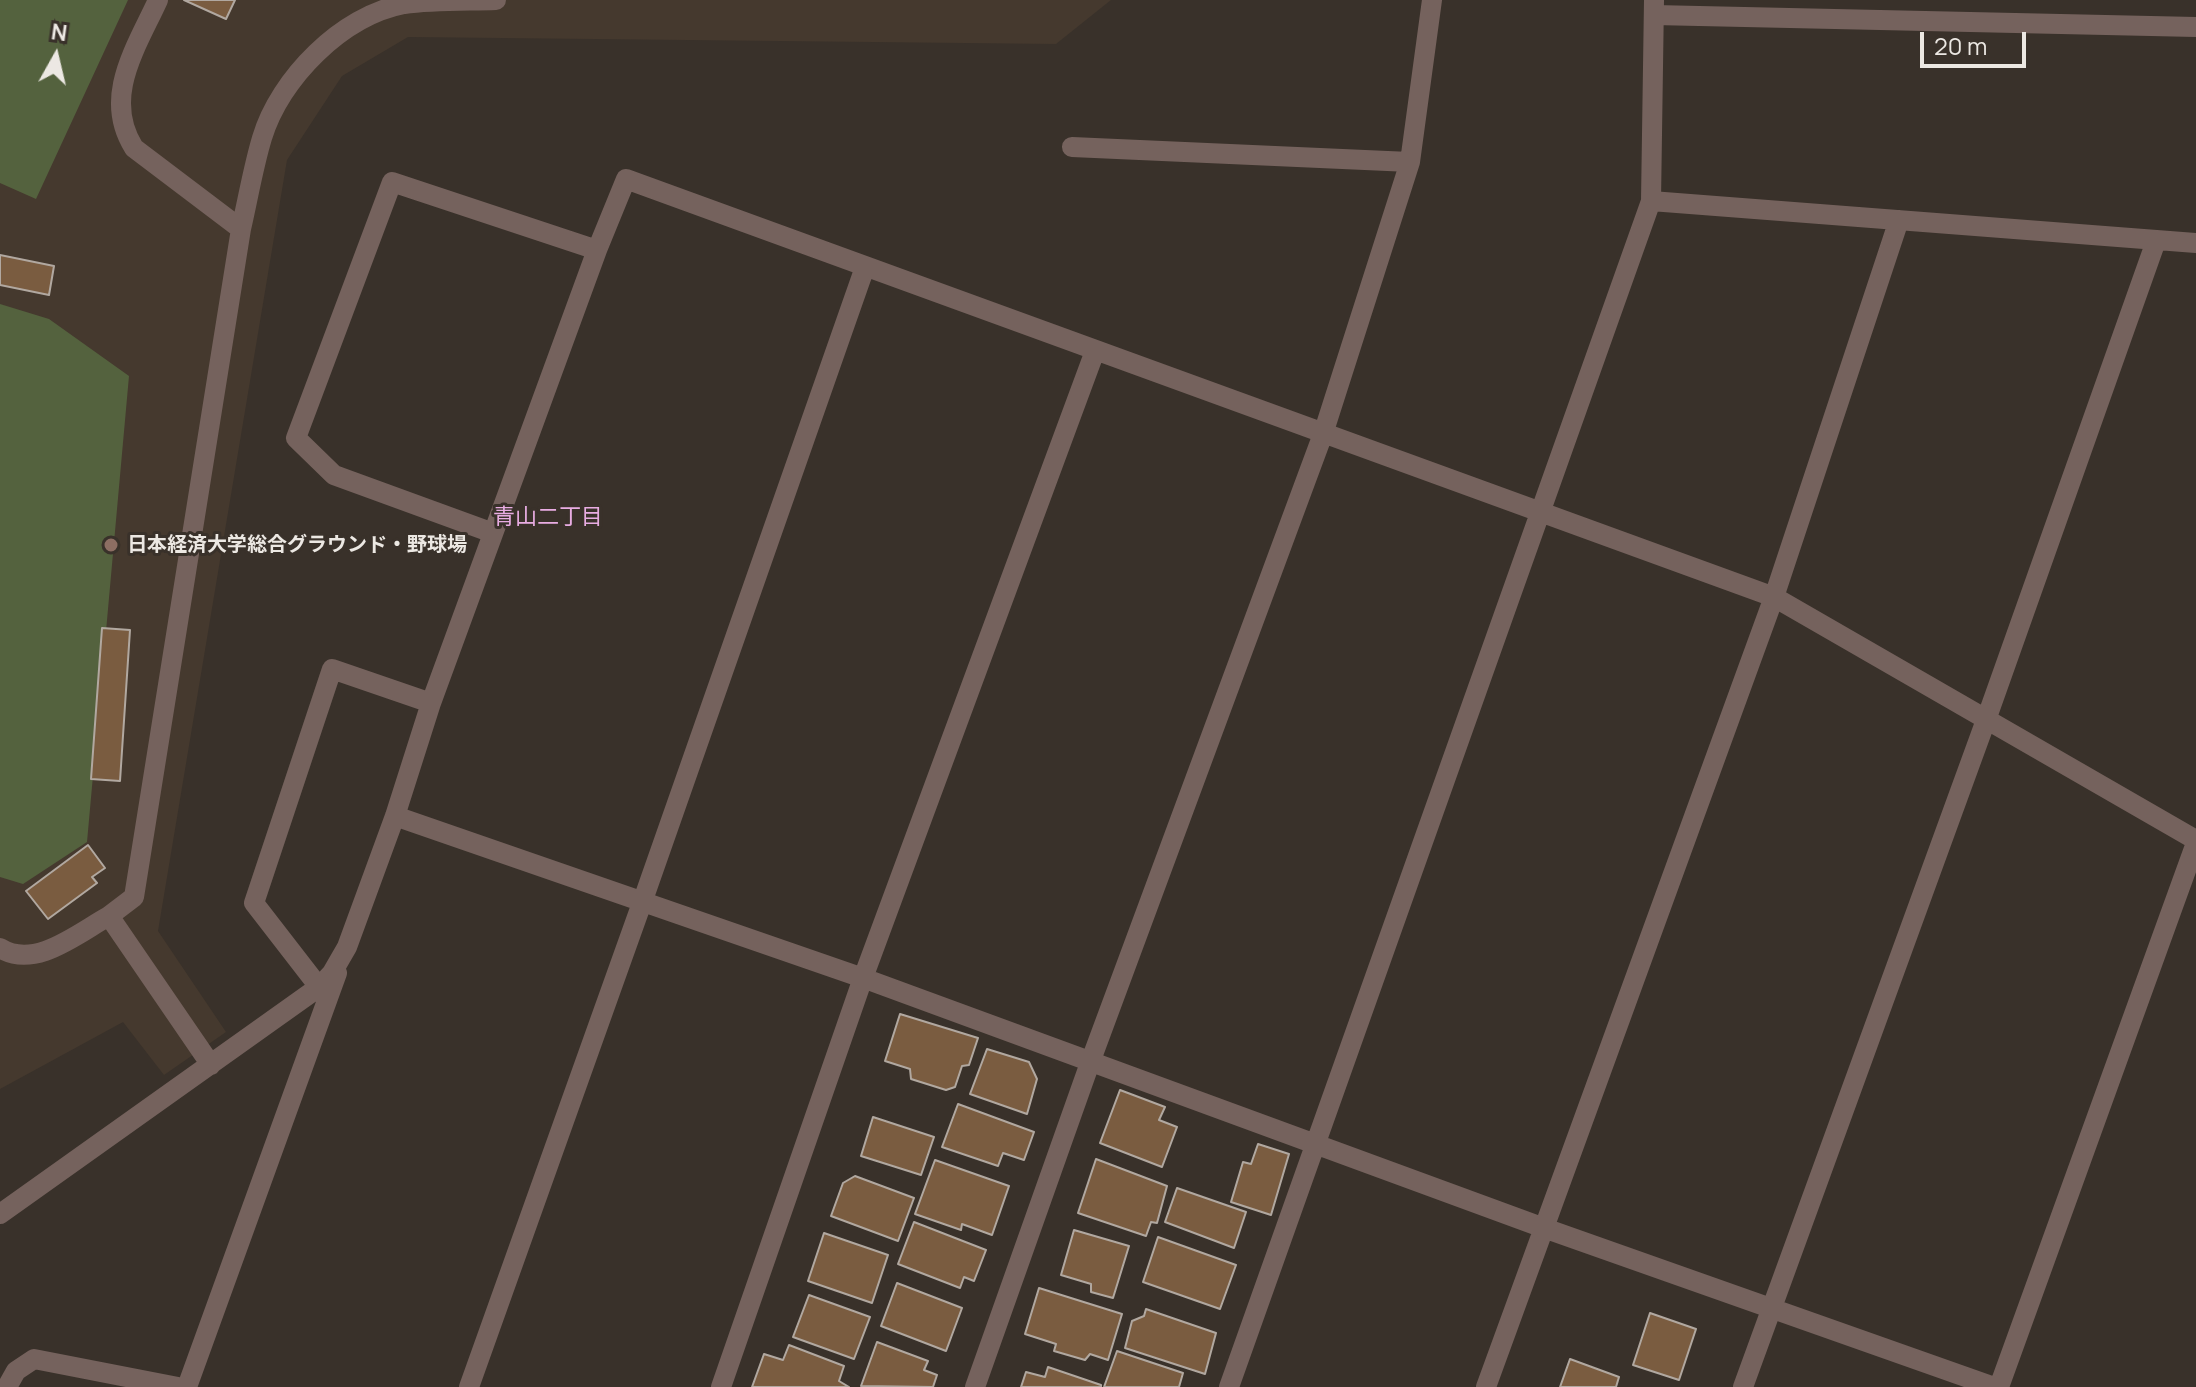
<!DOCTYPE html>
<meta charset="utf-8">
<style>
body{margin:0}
#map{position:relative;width:2196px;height:1387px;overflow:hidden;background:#39312a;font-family:Manrope,sans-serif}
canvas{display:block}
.north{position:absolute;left:16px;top:16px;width:80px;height:80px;-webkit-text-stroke:6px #39312a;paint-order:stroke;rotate:8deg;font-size:22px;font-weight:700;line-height:32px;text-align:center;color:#ece8e3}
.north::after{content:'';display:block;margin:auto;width:28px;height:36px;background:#ece8e3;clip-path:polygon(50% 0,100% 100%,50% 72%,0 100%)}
.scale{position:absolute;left:1920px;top:32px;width:106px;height:36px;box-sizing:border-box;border:4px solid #ece8e3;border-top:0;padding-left:10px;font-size:24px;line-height:28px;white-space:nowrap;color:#ece8e3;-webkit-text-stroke:6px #39312a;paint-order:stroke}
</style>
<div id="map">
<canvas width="2196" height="1387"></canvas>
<div class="north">N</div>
<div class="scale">20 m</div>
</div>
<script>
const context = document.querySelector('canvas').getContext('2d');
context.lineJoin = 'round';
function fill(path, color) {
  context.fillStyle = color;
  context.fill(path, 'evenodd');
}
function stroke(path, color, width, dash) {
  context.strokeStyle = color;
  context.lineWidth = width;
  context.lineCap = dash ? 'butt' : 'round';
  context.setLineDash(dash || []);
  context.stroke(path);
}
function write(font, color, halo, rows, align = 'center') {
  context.font = font + ' Manrope,"Noto Sans JP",sans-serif';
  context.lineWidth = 6;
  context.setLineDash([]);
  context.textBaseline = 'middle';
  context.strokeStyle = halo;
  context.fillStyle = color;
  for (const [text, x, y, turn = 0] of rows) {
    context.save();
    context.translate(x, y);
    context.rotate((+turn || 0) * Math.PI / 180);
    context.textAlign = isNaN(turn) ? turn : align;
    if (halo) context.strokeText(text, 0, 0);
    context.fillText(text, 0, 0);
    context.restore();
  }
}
fill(new Path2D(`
 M0,0H1111L1056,44L408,37L342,76L287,160L158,931L226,1032L164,1075L123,1022L0,1089Z`), '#45392e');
fill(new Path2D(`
 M0,0H128L36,199L0,183Z
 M0,304L49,319L129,376L87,842L23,884L0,877Z`), '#54623e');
const building = new Path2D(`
 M184,0H235L226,19Z
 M0,255L54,266L49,295L0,285Z
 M102,628L130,630L120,781L91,779Z
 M88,845L105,868L92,877L97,883L48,919L26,891Z
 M900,1014L978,1038L969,1065L962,1066L955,1087L946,1090L911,1079L910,1069L885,1061Z
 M987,1049L1029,1062L1037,1079L1027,1114L970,1094Z
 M1120,1090L1165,1107L1159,1120L1177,1127L1162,1167L1100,1143Z
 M958,1104L1034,1132L1024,1160L1003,1153L998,1166L942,1147Z
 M873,1117L934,1137L921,1175L861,1156Z
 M1258,1144L1289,1154L1271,1215L1231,1202L1243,1162L1251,1164Z
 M1096,1159L1167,1186L1157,1223L1151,1222L1146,1236L1078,1213Z
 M935,1160L1009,1186L992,1235L962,1224L961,1230L915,1214Z
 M855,1176L914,1198L898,1241L831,1216L843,1183Z
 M1177,1188L1246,1212L1234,1248L1165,1222Z
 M914,1222L986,1250L974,1281L964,1277L960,1288L898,1264Z
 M1074,1230L1129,1246L1113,1298L1091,1292V1284L1061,1275Z
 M824,1233L888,1255L872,1303L808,1281Z
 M1158,1237L1236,1265L1220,1309L1143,1282Z
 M897,1283L962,1308L946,1351L881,1326Z
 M1039,1288L1122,1314L1108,1360L1090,1354L1085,1360L1054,1351L1056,1344L1025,1334Z
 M809,1295L870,1317L854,1359L793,1337Z
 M1146,1309L1216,1333L1205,1374L1125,1348L1132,1321L1144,1316Z
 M1650,1313L1696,1329L1679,1380L1633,1365Z
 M877,1342L928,1361L924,1370L937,1375L933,1387L861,1386Z
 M789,1345L844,1366L839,1381L849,1387H752L764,1354L783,1360Z
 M1117,1351L1183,1373L1179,1387H1104Z
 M1570,1359L1619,1377L1616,1387H1560Z
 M1048,1367L1101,1385V1387H1021L1026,1372L1045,1377Z`);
fill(building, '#7a5c40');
stroke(building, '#b1a8a0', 2);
stroke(new Path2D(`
 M158,0C136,48 102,97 134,148L241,229
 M1654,15L2196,27
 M1072,147L1410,162
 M1651,201L2196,243
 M493,533L334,475L296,438L392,182L597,250
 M395,816L863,978L1544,1228L1994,1387
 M0,948C35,970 78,933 109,916
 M319,987L254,903L332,669L431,703
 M211,1065L109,916L134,897L241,229C248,199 253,168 262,138C280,78 342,16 404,4C433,0 467,1 496,0
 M0,1214L319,987L332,973L347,947L395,816L431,703L597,250L626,179L1774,597L2196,840
 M7,1387L16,1371L34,1359L178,1387
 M187,1387L337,973
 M469,1387L643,900L865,267
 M721,1387L863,978L1095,351
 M975,1387L1091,1060L1323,434L1410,162L1432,0
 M1229,1387L1651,201L1654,0
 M1486,1387L1774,597L1899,220
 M1743,1387L1986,720L2156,241
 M1999,1387L2196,843`), '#75625d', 20);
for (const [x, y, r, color] of [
 [111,545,8,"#8d6e63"]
]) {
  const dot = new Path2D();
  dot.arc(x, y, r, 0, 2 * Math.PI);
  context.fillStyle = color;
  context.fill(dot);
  stroke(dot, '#39312a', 3);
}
write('bold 20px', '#ece8e3', '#39312a', [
 ["日本経済大学総合グラウンド・野球場",127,545]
], 'left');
write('22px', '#e8ace2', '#39312a', [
 ["青山二丁目",548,518]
]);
</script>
